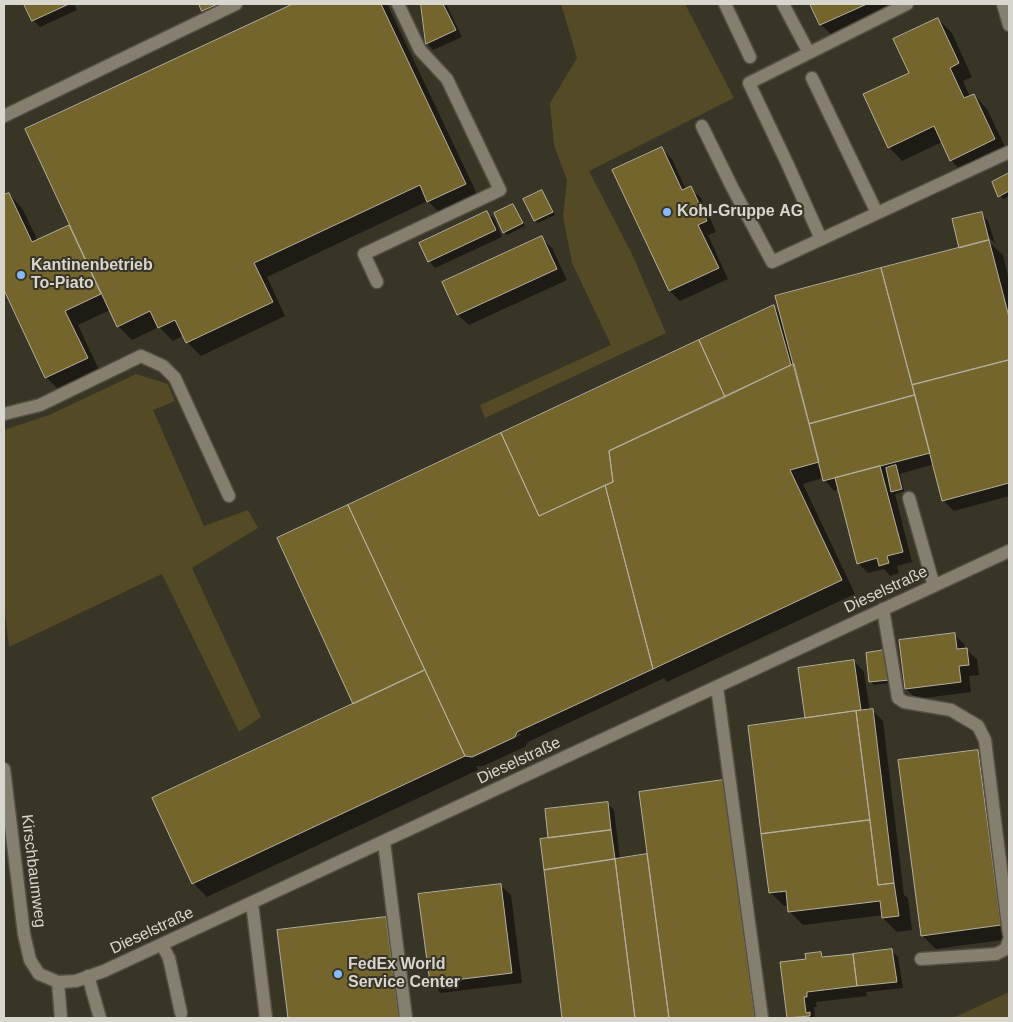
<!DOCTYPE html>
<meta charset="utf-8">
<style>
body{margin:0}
#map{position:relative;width:1013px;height:1022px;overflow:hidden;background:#383426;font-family:Arial,sans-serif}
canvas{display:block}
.frame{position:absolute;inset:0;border:5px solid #d9d6ce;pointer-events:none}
</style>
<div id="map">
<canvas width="1013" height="1022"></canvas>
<div class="frame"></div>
</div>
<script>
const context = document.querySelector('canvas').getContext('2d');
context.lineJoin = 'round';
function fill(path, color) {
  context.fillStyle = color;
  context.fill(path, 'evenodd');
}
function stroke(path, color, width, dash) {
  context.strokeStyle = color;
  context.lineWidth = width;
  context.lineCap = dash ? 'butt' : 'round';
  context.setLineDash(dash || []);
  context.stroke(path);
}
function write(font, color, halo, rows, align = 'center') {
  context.font = font + ' Arial,sans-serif';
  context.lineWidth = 4;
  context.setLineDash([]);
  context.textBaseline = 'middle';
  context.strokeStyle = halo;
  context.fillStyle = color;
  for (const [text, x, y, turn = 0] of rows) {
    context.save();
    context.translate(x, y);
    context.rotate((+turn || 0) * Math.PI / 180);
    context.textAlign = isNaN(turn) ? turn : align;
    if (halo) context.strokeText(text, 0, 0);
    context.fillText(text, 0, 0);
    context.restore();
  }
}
fill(new Path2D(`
 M561,4H685L734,98L589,171L632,254L666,333L485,418L480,405L611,345L572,263L563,217L567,180L554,145L550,103L577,58Z
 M136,374L168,384L175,401L153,410L204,526L248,510L258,528L192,568L261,717L239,732L162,574L9,647L4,605V430L49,415Z
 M1009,992V1018H953Z`), '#544a26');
fill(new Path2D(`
 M28,4H74L77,10L40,27L33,20L26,5Z
 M200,4H239L210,17L203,10Z
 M296,4H387L479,198L442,215L428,201L267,277L285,316L201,356L187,342L184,335L173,341L159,327L132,340L118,326L110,310L78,325L100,372L60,391L46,377L4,287V197L9,194L22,208L38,241L71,226L26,130Z
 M423,4H446L462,37L433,50L427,43Z
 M811,4H899L832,35L821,25Z
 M938,19L952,33L972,77L963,81L970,97L974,95L987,109L1008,153L964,174L951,160L942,142L902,161L889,147L910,74Z
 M661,148L672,159L686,190L690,188L701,198L716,232L708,235L728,279L680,301L670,291L614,171Z
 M1009,175V196L1003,199L993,182Z
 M542,191L555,215L538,223L535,220Z
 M513,205L525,226L507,235L504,232Z
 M487,213L494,219L502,237L435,268L429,261Z
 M981,214L988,221L995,243L988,237V241L1003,255L1009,280V496L954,511L943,500L934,464L900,474L904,491L895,494L912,562L897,566L899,573L890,576L884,569L868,573L858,563L839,489L834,491L823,478L803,484L855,594L667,682L664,678L528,742L525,747L483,766H476L478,770L207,897L193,883L355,704L774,307L781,314L961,249ZM520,733L521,735L472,758V756Z
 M541,238L552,248L567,280L469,325L458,315L444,283Z
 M954,634L965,645V649L977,659L979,675L969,676L971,692L917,699L906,689Z
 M867,654L891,683L874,685L871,682Z
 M854,661L864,672L870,711L872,710L883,721L904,895L908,898L912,930L897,932L883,918V915L803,925L790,912L789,905L784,906L770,892L749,727L806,719L799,669ZM780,890L792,891L780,893Z
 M978,752L992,765L1009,939L936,949L922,935Z
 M723,781L737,795L766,1018H564L545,870L550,839L607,803L614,810L620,859L648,855Z
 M500,885L511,895L522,983L441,993L431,983Z
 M386,918L396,928L408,1018H290L279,931Z
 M891,950L898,957L903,988L866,992L867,996L816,1002L817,1007H814L815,1018L788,1017L807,960L821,953L825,958Z`), '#0007');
const building = new Path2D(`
 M24,4H69L32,21Z
 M199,4H218L202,11Z
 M293,4H381L466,184L427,202L420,185L254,263L273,302L186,343L175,320L158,328L150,311L117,327L25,129Z
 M421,4H443L456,30L426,44Z
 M810,4H867L820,25Z
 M938,18L959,63L950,68L964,98L974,94L995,139L950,161L934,126L888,148L863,94L909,73L893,39Z
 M662,147L682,190L691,186L707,221L698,225L719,268L669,291L612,170Z
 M1009,173V191L998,197L992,182Z
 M542,190L553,212L534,221L523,199Z
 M9,193L32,242L69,225L101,294L65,311L88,358L45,378L4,290V195Z
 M513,204L523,223L503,233L494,213Z
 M487,211L496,230L428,262L419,243Z
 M982,212L989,240L959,248L952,219Z
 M542,236L557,269L457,315L442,282Z
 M989,240L1009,317V360L912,385L881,268Z
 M881,268L915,395L809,424L775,296Z
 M774,305L791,365L725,397L699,340Z
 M699,340L725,397L609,451L613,482L539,516L501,433Z
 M1009,360V483L942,501L912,385Z
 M794,364L819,462L790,470L842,580L653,669L605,485L613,482L609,451Z
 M915,395L930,453L823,481L809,424Z
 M501,433L539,516L605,485L653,669L517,732L515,737L472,757L465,756L348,505Z
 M896,465L902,489L891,492L886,468Z
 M880,466L903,552L887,556L889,563L879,566L877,558L857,564L835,478Z
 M348,505L425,670L353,704L277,538Z
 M955,633L957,649L967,648L969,665L959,666L961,682L905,689L899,640Z
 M885,650L889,680L869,682L866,653Z
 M854,660L861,710L805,718L798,668Z
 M425,670L465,756L192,884L152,798Z
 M873,709L894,883L878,885L856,711Z
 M856,711L870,820L761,834L748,726Z
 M978,750L1001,925L921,936L898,760Z
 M723,780L755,1018H669L639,792Z
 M608,802L611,830L548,838L545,809Z
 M870,820L878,885L894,883L899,916L882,918L880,901L788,912L786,891L769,893L761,834Z
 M611,830L615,859L544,870L540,839Z
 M647,854L669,1018H635L615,859Z
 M615,859L635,1018H562L544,870Z
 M501,884L512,973L430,983L418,894Z
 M386,917L399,1018H288L277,930Z
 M892,949L897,982L857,986L853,954Z
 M821,952L822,957L853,954L857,986L807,992V997H804L806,1013L810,1012V1016L787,1018L780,962L806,959L805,954Z`);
fill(building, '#74652d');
stroke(building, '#b4af9e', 1);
const minor = new Path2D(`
 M725,4L750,57
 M783,4L809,53L907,4
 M1003,4L1009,25
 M809,53L749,83L787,163L821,239
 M812,78L877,213
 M4,116L236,4
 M702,126L732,187L772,262L1009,152
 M377,282L364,254L500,190L447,79L420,50L398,4
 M4,414L40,405L141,356L163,366L175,378L229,496
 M909,498L934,586
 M883,609L898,698L904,702L951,710L978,726L985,740L1009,934
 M717,687L762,1018
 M4,769L24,934L30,960L39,974L58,982L76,981L104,971L1009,551
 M384,842L406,1018
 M252,903L266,1018
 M162,945L169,958L181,1013
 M921,959L996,954L1006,949L1009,940
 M88,976L100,1018
 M58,982L61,1018`);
stroke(minor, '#545044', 15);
stroke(minor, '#847f6f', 12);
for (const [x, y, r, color] of [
 [667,212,5,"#86bbfb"],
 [21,275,5,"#86bbfb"],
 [338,974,5,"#86bbfb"]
]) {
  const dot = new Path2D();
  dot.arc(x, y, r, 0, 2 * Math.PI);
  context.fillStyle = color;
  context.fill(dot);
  stroke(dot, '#383426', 2);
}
write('bold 16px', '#d9d6ce', '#383426', [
 ["Kohl-Gruppe AG",677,212],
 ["Kantinenbetrieb",31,266],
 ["To-Piato",31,284],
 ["FedEx World",348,965],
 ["Service Center",348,983]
], 'left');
write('16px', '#d9d6ce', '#383426', [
 ["Dieselstraße",886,590,-25],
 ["Dieselstraße",519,761,-25],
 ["Kirschbaumweg",33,871,83],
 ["Dieselstraße",152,931,-25]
]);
</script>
